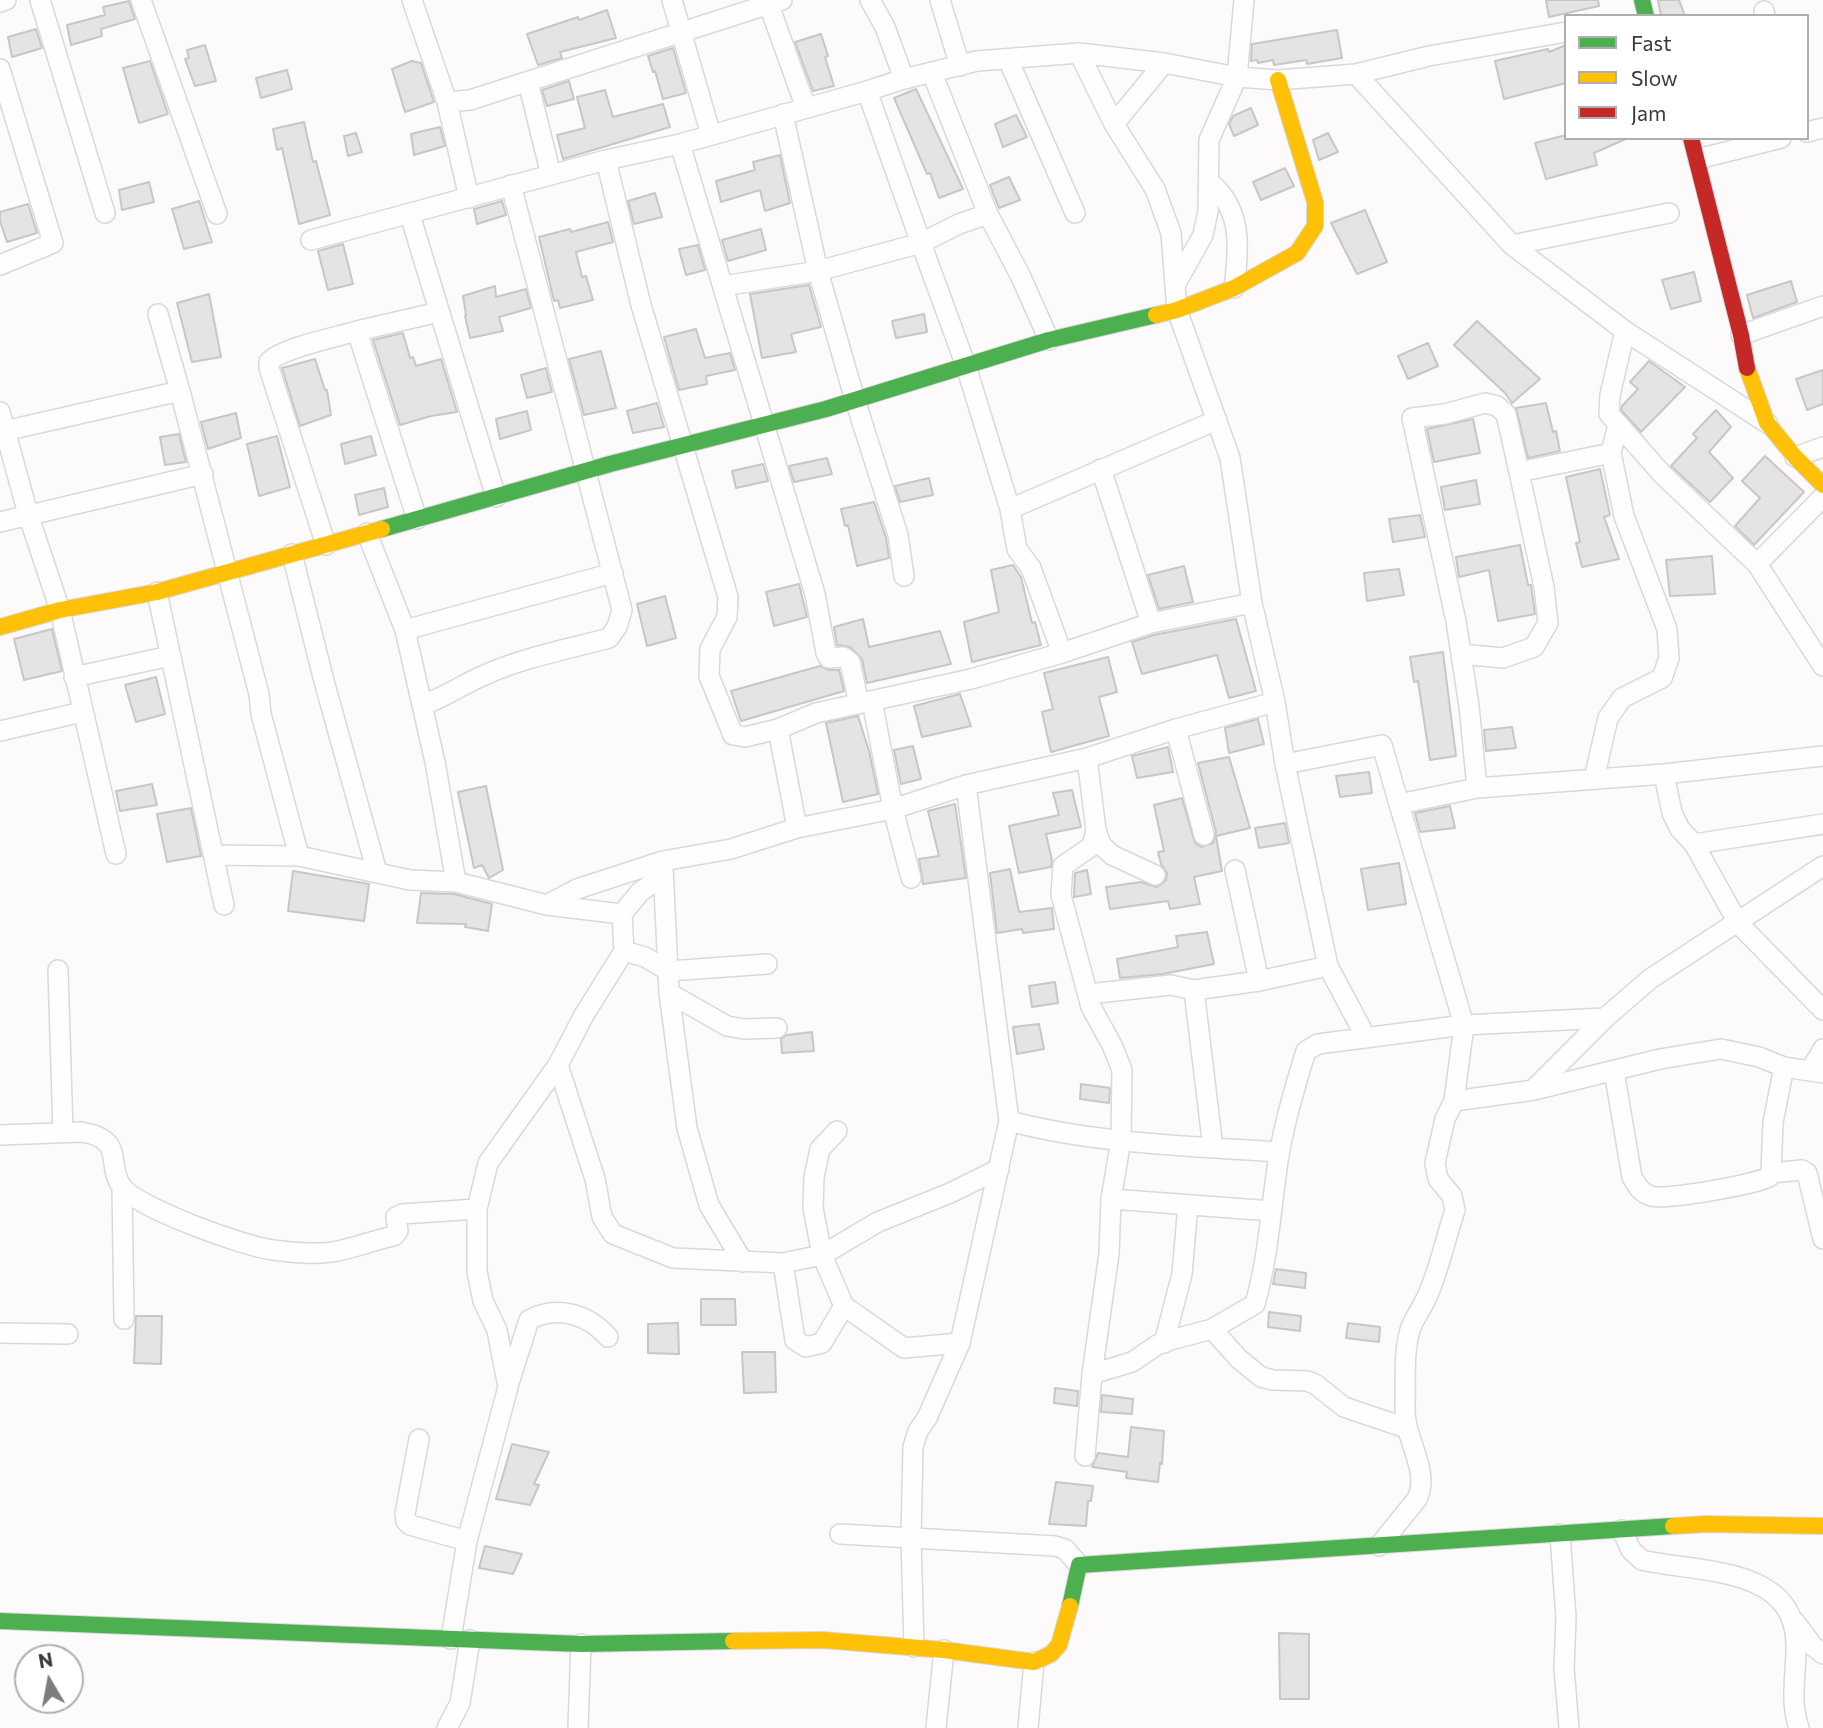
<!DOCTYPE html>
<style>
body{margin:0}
#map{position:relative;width:1823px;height:1728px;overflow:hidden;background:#fdfafb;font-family:Commissioner,sans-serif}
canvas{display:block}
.legend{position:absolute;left:1564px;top:14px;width:245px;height:126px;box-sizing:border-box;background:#fff;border:2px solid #b0afb0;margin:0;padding:9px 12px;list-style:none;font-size:21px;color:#3a3839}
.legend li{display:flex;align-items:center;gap:14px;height:35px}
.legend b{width:35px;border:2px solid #b0afb0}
.north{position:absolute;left:14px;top:1644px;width:70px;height:70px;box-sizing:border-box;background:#fff;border:2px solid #b0afb0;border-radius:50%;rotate:350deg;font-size:19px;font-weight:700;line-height:28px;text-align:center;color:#3a3839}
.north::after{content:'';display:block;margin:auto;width:24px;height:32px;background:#7e7c7d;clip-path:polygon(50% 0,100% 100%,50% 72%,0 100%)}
</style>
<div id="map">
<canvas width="1823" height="1728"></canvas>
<ul class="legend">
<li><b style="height:9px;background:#4caf50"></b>Fast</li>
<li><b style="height:9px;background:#ffc107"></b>Slow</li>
<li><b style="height:9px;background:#c62828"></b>Jam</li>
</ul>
<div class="north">N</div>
</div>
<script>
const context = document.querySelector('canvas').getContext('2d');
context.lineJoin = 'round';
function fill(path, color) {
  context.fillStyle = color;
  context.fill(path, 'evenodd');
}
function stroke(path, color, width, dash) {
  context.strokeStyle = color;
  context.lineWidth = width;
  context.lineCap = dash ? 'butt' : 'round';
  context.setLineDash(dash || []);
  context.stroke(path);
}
const building = new Path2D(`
 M1546,0H1598L1599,6L1549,17Z
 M1658,0H1679L1685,16H1661Z
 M129,1L135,19L101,29L102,36L71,45L67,25L105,15L103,7Z
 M607,10L616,38L560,52L562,58L538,65L527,34L578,17L579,20Z
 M36,29L42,48L12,57L8,37Z
 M1337,30L1342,58L1307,64L1306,60L1274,65L1273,60L1258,63L1257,60L1251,61L1252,44Z
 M821,34L828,56L825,57L834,86L813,91L795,42Z
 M205,45L216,81L195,86L185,59L189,58L187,50Z
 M1566,45V83L1504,99L1495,61L1548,49L1549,52Z
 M673,48L686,93L663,99L655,71L653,72L648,56Z
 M150,61L168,114L139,123L123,68Z
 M412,61L421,63L434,102L405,112L392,69Z
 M287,70L292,89L261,98L256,78Z
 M569,81L574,99L547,106L542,90Z
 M916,89L963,189L939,198L930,173L927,174L894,98Z
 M605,90L613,117L663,104L670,127L563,159L557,135L585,128L577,97Z
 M1251,108L1258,125L1234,136L1229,124L1233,116Z
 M1016,115L1027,137L1003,147L995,124Z
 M304,122L313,162L316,161L330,215L299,224L282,148L277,150L273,129Z
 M440,127L445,146L414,155L411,134Z
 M356,133L362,152L348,156L344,136Z
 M1328,133L1338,152L1319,160L1313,140Z
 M1566,135V138H1628L1594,153L1597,165L1546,179L1535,143Z
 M780,155L790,203L765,211L760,190L721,202L716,181L755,170L753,162Z
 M1285,168L1294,186L1261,200L1253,182Z
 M1009,177L1020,200L999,208L990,185Z
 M149,182L154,202L122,210L119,190Z
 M655,193L662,217L634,224L628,201Z
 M199,201L212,242L184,249L172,209Z
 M502,201L506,215L477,224L474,209Z
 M28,204L37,233L7,242L0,221V212Z
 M1365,210L1387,262L1357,274L1331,223Z
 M608,222L613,242L576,252L582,277L586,276L593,300L560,308L558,300L554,301L539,237L570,229L571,232Z
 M761,229L766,250L728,261L722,240Z
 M343,244L353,284L328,290L318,251Z
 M698,245L705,270L686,275L679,249Z
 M1694,272L1701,301L1671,309L1662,280Z
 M1791,281L1797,302L1753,318L1747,295Z
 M809,285L821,327L791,334L796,352L762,358L750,294Z
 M495,286L496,297L526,289L531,308L499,317L503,331L470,338L465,316L466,315L463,296Z
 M209,294L221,357L192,362L177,303Z
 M924,314L927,332L896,338L892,321Z
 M1477,321L1540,379L1512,403L1505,393L1454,345Z
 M696,329L705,358L730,353L735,370L706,376L707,384L679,390L664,337Z
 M403,333L410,358L413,357L416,366L441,359L457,412L431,416L400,425L373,340Z
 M1428,343L1438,366L1408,379L1398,356Z
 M601,351L616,408L584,415L569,359Z
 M315,359L325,390H327L331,415L300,426L282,368Z
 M1649,361L1685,387L1641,432L1621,410L1622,406L1638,389L1630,382Z
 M546,368L552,392L527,398L521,375Z
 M1823,370V404L1807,410L1796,379Z
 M657,403L664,427L633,433L627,411Z
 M1546,403L1553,432L1556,431L1560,451L1528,458L1516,408Z
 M1716,410L1731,427L1709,452L1733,478L1710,502L1671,466L1697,438L1693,434Z
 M527,411L531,430L500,439L496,419Z
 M236,413L241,438L208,449L201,422Z
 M1473,419L1480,453L1434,462L1427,429Z
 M179,434L186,462L165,465L160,437Z
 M277,436L290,487L259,496L247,444Z
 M371,436L376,455L345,464L341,444Z
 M1765,456L1804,492L1754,545L1735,526L1760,498L1742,481Z
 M827,458L832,474L794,482L789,466Z
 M763,464L768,481L736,488L732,471Z
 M1600,469L1610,515L1604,517L1619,559L1582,567L1576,543L1580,542L1566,477Z
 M929,478L933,495L900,502L895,486Z
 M1476,480L1480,504L1445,510L1441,487Z
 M384,488L388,507L359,515L355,495Z
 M874,502L886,538L889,558L857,566L848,525L845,526L841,509Z
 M1420,515L1425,537L1393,542L1389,519Z
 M1520,545L1528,585H1531L1535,614L1498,621L1489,570L1459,577L1456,557Z
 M1712,556L1715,594L1670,596L1666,560Z
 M1013,565L1021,577L1032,623L1035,622L1041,645L972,662L964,622L999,612L991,570Z
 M1184,566L1193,602L1159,609L1148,575Z
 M1399,569L1404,595L1367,601L1364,573Z
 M799,584L807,617L774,626L766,592Z
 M665,596L676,638L647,646L637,604Z
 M863,619L869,647L940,631L951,664L867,683L862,659L850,647L837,645L834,627Z
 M1236,619L1256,691L1229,698L1217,655L1142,674L1132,642L1154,635Z
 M52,629L62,671L24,680L14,639Z
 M1443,652L1456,756L1430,760L1418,681L1414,682L1410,657Z
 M1108,657L1117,692L1099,697L1109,736L1051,752L1042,712L1053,709L1044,673Z
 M820,666L829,670H839L844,691L741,721L731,691Z
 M156,677L165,714L136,722L125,685Z
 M960,694L971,726L922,737L914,706Z
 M858,716L869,751L878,794L843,802L826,723Z
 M1258,719L1264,744L1229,753L1225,728Z
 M1512,727L1516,748L1486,751L1484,730Z
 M913,746L921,779L901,784L894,750Z
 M1168,747L1173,772L1137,778L1132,756Z
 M1229,757L1250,828L1216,836L1222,871L1194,877L1200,904L1170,909L1168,901L1110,909L1106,887L1141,882L1157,887L1166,880L1167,873L1161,864L1158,852L1164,851L1154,805L1182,798L1195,843L1201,847L1213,843L1216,832L1198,763Z
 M1369,772L1372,793L1340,797L1336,776Z
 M152,784L157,805L120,811L116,791Z
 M486,786L503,870L489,878L482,865L474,868L458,792Z
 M1072,790L1081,827L1046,834L1052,860L1051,867L1019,873L1009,826L1059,815L1053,793Z
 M955,804L966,878L923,884L919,859L939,856L928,811Z
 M1450,806L1455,828L1420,832L1415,813Z
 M191,808L201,856L167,862L157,814Z
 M1285,823L1289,843L1259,848L1255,828Z
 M1399,863L1406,904L1368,910L1361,869Z
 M1010,869L1019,912L1052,908L1054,929L1023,933L1022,929L997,933L990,873Z
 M1087,870L1091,894L1074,897L1075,873Z
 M293,871L369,884L364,921L288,911Z
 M421,893L454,894L492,904L488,931L465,927L466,924L417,923Z
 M1207,932L1214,964L1163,974L1120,978L1117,959L1178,947L1176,936Z
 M1055,982L1058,1003L1032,1007L1029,986Z
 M1039,1024L1044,1049L1017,1054L1013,1027Z
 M812,1032L814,1051L782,1053L781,1039L787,1035Z
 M1081,1084L1110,1088L1109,1103L1080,1099Z
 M1276,1269L1306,1273L1305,1288L1273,1284Z
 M701,1299H735L736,1325H701Z
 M1269,1312L1301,1316L1300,1331L1268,1327Z
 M136,1316H162L161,1364L134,1363Z
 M678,1323L679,1354L648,1353V1324Z
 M1348,1323L1380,1327L1379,1342L1346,1338Z
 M742,1352H775L776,1392L744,1393Z
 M1055,1388L1078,1391L1077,1406L1054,1403Z
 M1102,1395L1133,1399L1132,1414L1101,1412Z
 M1131,1427L1164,1431L1162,1464L1160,1463L1158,1482L1126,1478L1127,1472L1092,1467L1098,1453L1128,1457Z
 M512,1444L549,1452L534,1484L539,1485L530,1505L496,1499Z
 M1056,1482L1093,1486L1091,1501H1088L1086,1526L1049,1524Z
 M485,1546L522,1554L513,1574L479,1568Z
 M1279,1633L1309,1634V1699H1280Z`);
fill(building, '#e5e3e3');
stroke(building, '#c8c6c6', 2);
const street = new Path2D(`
 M40,0L105,213
 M141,0L217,214
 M412,0L447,102L469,198
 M672,0L711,135
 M870,0L885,27L904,79
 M940,0L960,66
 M1244,0L1237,77L1209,140L1208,211L1203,235L1175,285L1177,310L1230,458L1252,603L1275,702L1285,764L1328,966L1361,1028L1364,1037
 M0,2L6,0
 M769,5L806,108
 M1764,11L1765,16
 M1079,53L1114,124L1155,189L1171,233L1175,285
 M1008,59L1075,213
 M0,69L53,243L0,265
 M932,73L988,214
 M1356,74L1512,245L1625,331L1767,423
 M528,82L551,175
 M447,102L470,100L782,0
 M783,114L818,271L855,400L898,535L904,576
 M1114,124L1164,63
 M1807,132L1823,128
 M680,144L815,594L826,653L829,658L843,657L850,662L859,704
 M1698,159L1781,138
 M606,160L641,305L728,597L727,617L710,649L709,676L733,735L745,737L778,729
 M1210,183C1243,209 1239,250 1234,288
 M410,215L496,497
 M311,240L606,160L680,144L867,91L904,79L977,61L1079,53L1164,63L1237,77L1278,80L1356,74L1429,56L1566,32
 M1512,245L1669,213
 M723,286L818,271L921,243L867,91
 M158,314L180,391
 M357,331L439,312
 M1741,335L1823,306
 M1049,340L1021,277L988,214L959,224L921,243L966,366L1010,509L1017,549L1031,568L1062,653
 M0,412L28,514L60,610L116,854
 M1618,424L1662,474L1757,564L1823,666
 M0,432L180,391L259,694L261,714L299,856
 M1795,457L1823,447
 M1101,469L1151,623
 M1010,509L1217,420
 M0,522L203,474
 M367,533L405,630L435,762L456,882
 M326,545L269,368V362C281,348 337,337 357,331L417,519
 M292,554L324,681L377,872
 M1757,564L1823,497
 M157,592L224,905
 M405,630L613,573
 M1461,654L1503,658L1534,647L1548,623L1544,587L1519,472
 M74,677L170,656
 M872,701L893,809L911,878
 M423,705C445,697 465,683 487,674C525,657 569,649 609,638L617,627L622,610L511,185
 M1176,729L1275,702
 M0,731L82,712
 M1285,764L1382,745L1399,804L1477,788L1664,774L1823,756
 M1664,774L1672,813L1680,829L1694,844L1738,923L1823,1010
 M1594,779L1608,718L1622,698L1662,678L1669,658L1667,629L1624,516L1611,453L1618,424L1609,414L1610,395L1625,331
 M1477,788L1469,706L1456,621L1412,418L1445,414L1485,403L1497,406L1506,414L1519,472L1611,453
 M797,828L778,729L816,713L971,679L1062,653L1151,623L1252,603
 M1096,830L1101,845L1112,855L1155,875
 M1694,844L1823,824
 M213,855L299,856L410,880L456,882L547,905L622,914
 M663,867L669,993L687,1128L709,1205L743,1262
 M1235,870L1259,981
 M547,905L577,889L663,861L731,849L797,828L893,809L966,785L1087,758L1176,729L1204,835
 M624,951L645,957L669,971L767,964
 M58,970L63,1132
 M1194,990L1259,981L1328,966
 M669,993L727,1026L744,1029L777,1028
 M1088,994L1171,985L1194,990L1213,1148
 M558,1065L595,1179L602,1217L613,1234L673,1258L783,1263L822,1255L813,1208L814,1177L820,1149L837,1131
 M1614,1071L1632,1177C1637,1186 1641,1193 1651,1196C1664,1201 1756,1184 1769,1177L1771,1173L1773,1122L1784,1067
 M1810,1071L1823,1049
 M1534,1089L1605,1018L1650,979L1823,866
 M1454,1101L1534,1090L1660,1059L1721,1049L1759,1057L1784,1067L1823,1073
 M1009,1121C1096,1144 1190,1146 1279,1152
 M0,1135L82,1132C127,1140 105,1164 122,1187C138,1208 245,1247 273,1250C291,1252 314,1255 332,1252C353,1249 373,1240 394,1236L398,1231L396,1217L402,1214L477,1209
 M1771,1173L1802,1170L1807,1173L1823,1239
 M122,1187L124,1319
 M1111,1199L1272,1211
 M783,1263L795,1340L806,1347L822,1343L844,1306L822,1255L878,1222L950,1193L999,1169
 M844,1306L904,1348L960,1343
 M1212,1329L1239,1359L1261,1377L1273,1380L1307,1381L1315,1384L1344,1407L1406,1428
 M0,1333L68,1334
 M1164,1343L1182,1274L1188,1205
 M1092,1374L1132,1362L1157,1345L1171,1340L1212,1329L1255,1304C1269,1255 1271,1205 1279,1155C1285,1120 1295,1086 1306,1051L1318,1044L1464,1025L1605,1018
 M509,1383L529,1320C557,1305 588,1314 608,1337
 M419,1439L405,1514L406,1521L410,1525L467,1541
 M1085,1456L1092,1374L1109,1254L1111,1199L1121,1140L1122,1070L1112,1045L1091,1007L1061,895L1063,866L1092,846L1096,830L1087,758
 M1622,1530L1631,1550L1642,1560C1697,1573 1794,1565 1796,1643C1797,1672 1789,1699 1799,1728
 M840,1534L1055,1546L1065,1549L1079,1565
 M1560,1534L1566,1618L1564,1668L1569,1728
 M1379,1546L1417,1499C1431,1470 1403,1438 1405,1406C1406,1382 1403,1354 1410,1330C1414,1317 1424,1306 1429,1292C1440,1266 1446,1237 1455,1210L1452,1196L1438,1179L1435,1163L1445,1119L1454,1101L1464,1025L1399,804
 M1795,1622L1813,1646L1823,1654
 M451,1639L467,1541L508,1387L497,1330L483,1301L477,1271V1209L488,1163L558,1065L584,1015L624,951L622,914L640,892L663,876
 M914,1647L911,1538L913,1447L918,1431L927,1418L960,1343L1009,1121L966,785
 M447,1728L460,1703L470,1640
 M578,1728L581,1644
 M936,1728L944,1650
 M1028,1728L1034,1662`);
const fast = new Path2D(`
 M1642,0L1646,16
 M382,529L610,464L826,409L1049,340L1156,315
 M1070,1606L1079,1565L1673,1526
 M0,1621L581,1644L733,1641`);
const slow = new Path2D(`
 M1156,315L1177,310L1234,288L1297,253L1315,226V202L1278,80
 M1747,368L1767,423L1795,457L1823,485
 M0,627L60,610L157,592L382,529
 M1673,1526L1707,1524L1823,1526
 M733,1641L823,1640L944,1650L1034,1662L1051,1654L1059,1645L1070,1606`);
const jam = new Path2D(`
 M1691,138L1741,335L1747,368`);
stroke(street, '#dad8d9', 22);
stroke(fast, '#dad8d9', 18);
stroke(slow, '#dad8d9', 18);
stroke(jam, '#dad8d9', 18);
stroke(street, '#fffefe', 19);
stroke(fast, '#4caf50', 16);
stroke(slow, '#ffc107', 16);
stroke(jam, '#c62828', 16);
</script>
